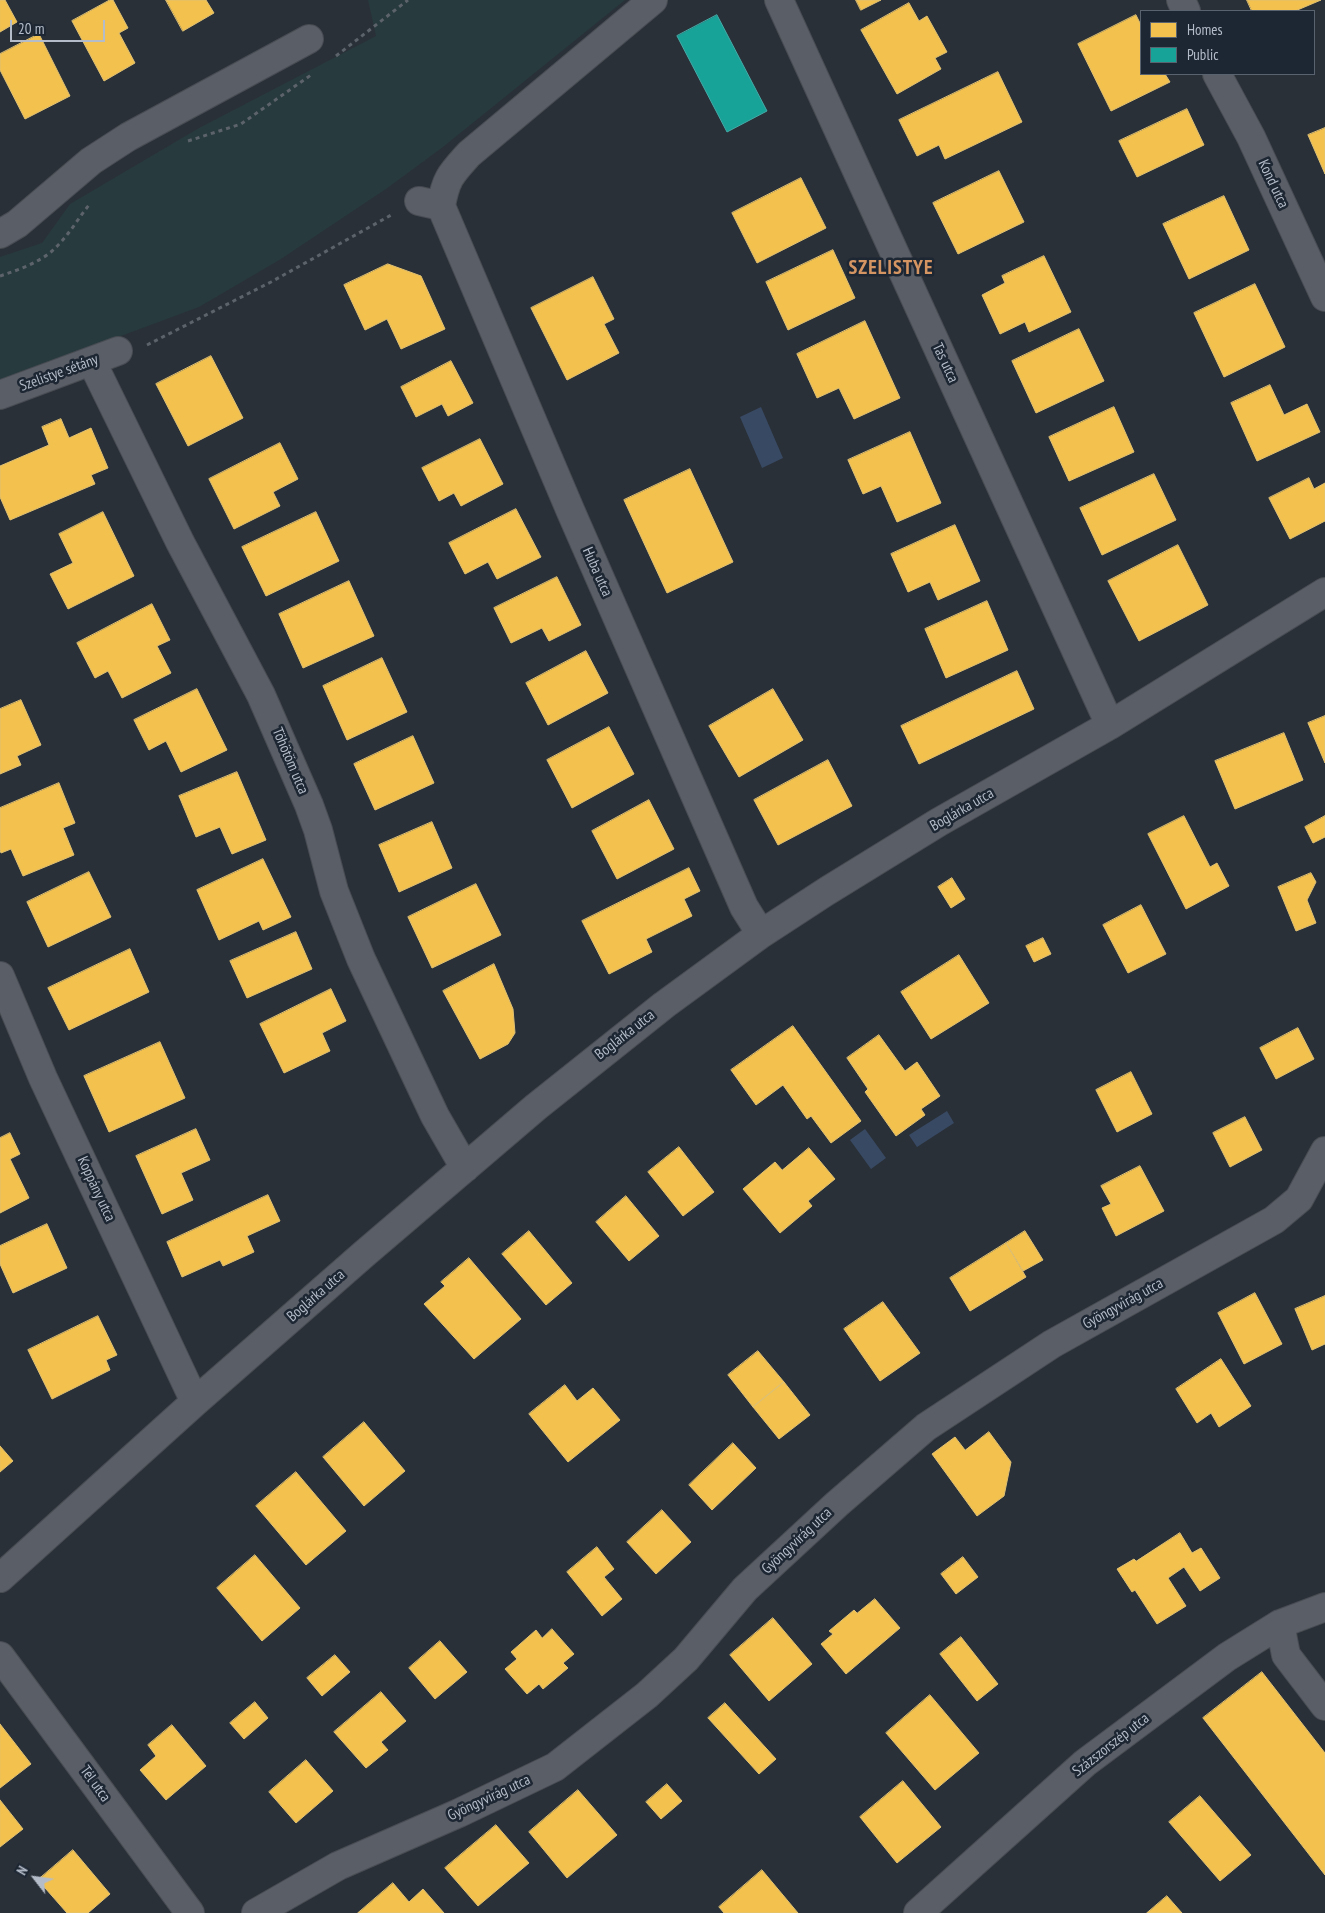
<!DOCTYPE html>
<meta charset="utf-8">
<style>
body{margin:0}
#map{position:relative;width:1325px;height:1913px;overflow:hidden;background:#2a3038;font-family:"PT Sans Narrow",sans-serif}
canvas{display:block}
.legend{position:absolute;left:1140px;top:10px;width:175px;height:65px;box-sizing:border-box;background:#1d2633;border:1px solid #59626f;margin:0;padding:6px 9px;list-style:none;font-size:15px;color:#b4bcc9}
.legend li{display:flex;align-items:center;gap:10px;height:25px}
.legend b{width:25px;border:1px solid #59626f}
.north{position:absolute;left:10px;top:1853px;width:50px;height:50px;-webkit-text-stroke:4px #1d2633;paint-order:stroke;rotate:300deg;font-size:14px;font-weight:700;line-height:20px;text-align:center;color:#b4bcc9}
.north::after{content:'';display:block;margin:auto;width:18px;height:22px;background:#b4bcc9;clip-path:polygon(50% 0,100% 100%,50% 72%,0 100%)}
.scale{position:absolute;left:10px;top:20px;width:95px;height:22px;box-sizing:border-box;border:2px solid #b4bcc9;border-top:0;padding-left:6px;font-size:15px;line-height:18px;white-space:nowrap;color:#b4bcc9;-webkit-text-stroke:4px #1d2633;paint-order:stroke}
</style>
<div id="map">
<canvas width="1325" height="1913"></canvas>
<ul class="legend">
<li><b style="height:14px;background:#f2c14e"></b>Homes</li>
<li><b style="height:14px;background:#17a398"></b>Public</li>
</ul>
<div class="north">N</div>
<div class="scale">20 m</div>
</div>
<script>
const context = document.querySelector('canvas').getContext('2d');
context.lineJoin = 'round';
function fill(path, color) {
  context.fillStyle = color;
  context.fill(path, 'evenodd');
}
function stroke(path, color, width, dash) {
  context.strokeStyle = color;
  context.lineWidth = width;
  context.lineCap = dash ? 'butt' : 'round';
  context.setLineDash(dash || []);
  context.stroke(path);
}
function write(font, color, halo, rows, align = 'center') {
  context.font = font + ' "PT Sans Narrow",sans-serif';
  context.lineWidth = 5;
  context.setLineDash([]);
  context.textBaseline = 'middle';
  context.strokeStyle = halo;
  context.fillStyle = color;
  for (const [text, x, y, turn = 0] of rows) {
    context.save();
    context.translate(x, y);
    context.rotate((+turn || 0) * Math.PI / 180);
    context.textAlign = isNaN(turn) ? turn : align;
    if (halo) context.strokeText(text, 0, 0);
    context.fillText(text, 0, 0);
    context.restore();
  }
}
fill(new Path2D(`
 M368,0H625L443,147L386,189L281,259L199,307L0,381V257L42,243L70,204L199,128L376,36Z`), '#273a3e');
fill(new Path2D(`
 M761,407L783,458L762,468L740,417Z
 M947,1111L954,1123L917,1147L909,1135Z
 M865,1129L886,1158L871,1169L850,1140Z`), '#384963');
const homes = new Path2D(`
 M0,0H5L17,22L0,32Z
 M110,0H113L128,28L119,33L135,63L104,81L72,21Z
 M166,0H206L214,13L183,31Z
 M856,0H881L861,10Z
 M1247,0H1321L1295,11H1252Z
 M909,3L919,21L927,16L947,52L935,58L941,69L897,94L861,30Z
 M1136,15L1141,25V74H1165L1170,82L1111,111L1078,44Z
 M39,34L70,96L25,119L0,70V54Z
 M998,72L1022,122L945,159L939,145L917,156L899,120Z
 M1187,109L1204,145L1137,177L1119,141Z
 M1325,128V174L1308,135Z
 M999,171L1024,222L958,254L933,203Z
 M801,178L826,228L757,263L732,213Z
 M1224,196L1249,250L1189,279L1163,224Z
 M833,250L855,298L788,330L766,282Z
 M1044,256L1071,312L1029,332L1025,322L1000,334L982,295L1005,283L1002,276Z
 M388,264L421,276L445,329L401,349L387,319L365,330L344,285Z
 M593,277L614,319L604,324L619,353L567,380L531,308Z
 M1255,284L1285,347L1224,377L1194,313Z
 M865,321L900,398L854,419L839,388L817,398L797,354Z
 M1079,329L1104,381L1036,413L1012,361Z
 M211,356L243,418L188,446L156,384Z
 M451,361L473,403L448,416L442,404L416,417L401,387Z
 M1270,385L1284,415L1307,404L1320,432L1257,461L1231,403Z
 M1114,407L1134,452L1069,481L1049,437Z
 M61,419L69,438L91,428L108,468L91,475L95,484L10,520L0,497V466L49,445L42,427Z
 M910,432L941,503L897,522L881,486L863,494L848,460Z
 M480,439L503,484L461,506L454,493L439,501L422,468Z
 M280,443L298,479L273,492L280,506L234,529L209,479Z
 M690,469L733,562L667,593L624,500Z
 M1154,474L1176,520L1102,555L1080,508Z
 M1309,478L1314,489L1325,483V521L1290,539L1269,498Z
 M516,509L541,557L497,579L488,562L465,574L449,543Z
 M103,512L134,576L68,609L50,574L73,563L59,534Z
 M316,512L339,561L266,596L242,547Z
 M955,525L980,581L938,600L930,582L908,592L891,554Z
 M1178,545L1208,605L1139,641L1108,581Z
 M557,577L581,625L549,641L542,628L511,643L494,608Z
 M349,581L374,636L303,668L279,614Z
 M987,601L1008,650L946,678L925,629Z
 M152,604L170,640L157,646L171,673L122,698L108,671L95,678L77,643Z
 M586,651L608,693L548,725L526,683Z
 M382,658L407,712L347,740L323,686Z
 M1017,671L1034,709L919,764L901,726Z
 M197,689L227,750L181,772L166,741L149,750L134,720Z
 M773,689L803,740L739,777L709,726Z
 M21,700L41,745L17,756L21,765L0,774V709Z
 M1325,716V763L1308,723Z
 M609,727L634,774L572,808L547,760Z
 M1284,733L1303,780L1235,809L1215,761Z
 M413,736L434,783L375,810L354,764Z
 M828,760L852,806L778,845L754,800Z
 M237,772L266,840L232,854L220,827L196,837L179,796Z
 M59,783L75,823L63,828L74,855L23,876L11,849L1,853L0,850V808Z
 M649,800L674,849L617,879L592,831Z
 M1184,816L1210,867L1217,863L1229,886L1186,909L1148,834Z
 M1325,816V837L1313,843L1305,827Z
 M432,822L452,868L399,892L379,845Z
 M263,859L291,917L263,930L259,921L219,940L197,890Z
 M689,868L700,891L684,899L692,916L646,939L652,952L609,974L582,921Z
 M89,872L111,917L48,947L27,902Z
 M1311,873L1316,882L1307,900L1316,923L1296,931L1278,887Z
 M952,878L965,899L951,908L938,887Z
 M476,884L501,935L432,968L408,917Z
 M1141,905L1166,954L1128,973L1103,925Z
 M296,932L312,969L247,998L230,961Z
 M1043,938L1051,954L1034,962L1026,946Z
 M130,949L149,992L69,1030L48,988Z
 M959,955L989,1003L931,1039L901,992Z
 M494,964L513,1009L515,1033L508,1044L480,1059L443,991Z
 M331,989L346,1021L322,1033L330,1051L284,1073L260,1024Z
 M793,1026L861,1121L831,1143L811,1116L807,1119L783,1085L756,1105L731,1070Z
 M1298,1028L1314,1059L1276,1079L1260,1048Z
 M879,1035L905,1071L917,1062L940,1096L921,1109L925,1115L896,1136L865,1092L868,1089L847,1058Z
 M160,1042L185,1098L109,1132L84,1076Z
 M1131,1072L1152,1114L1117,1132L1096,1090Z
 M1245,1117L1262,1150L1230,1167L1213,1133Z
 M196,1129L210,1160L181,1173L193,1200L162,1214L136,1156Z
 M10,1133L20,1154L10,1159L29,1198L0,1213V1138Z
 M679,1147L714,1192L683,1216L648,1172Z
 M809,1148L835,1179L808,1201L812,1206L780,1233L743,1189L775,1162L782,1170Z
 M1140,1166L1164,1211L1116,1236L1102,1208L1111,1204L1101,1186Z
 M268,1195L280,1221L247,1236L254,1252L223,1266L220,1260L182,1277L167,1242Z
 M626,1196L659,1236L629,1261L596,1222Z
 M47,1224L67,1268L13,1293L0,1264V1246Z
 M529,1231L572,1283L546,1305L502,1254Z
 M1025,1231L1043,1260L1023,1271L1006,1243Z
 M1006,1243L1026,1277L970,1311L950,1278Z
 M469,1258L521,1319L474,1359L424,1304L445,1286L441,1282Z
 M1255,1293L1282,1344L1244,1364L1218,1313Z
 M1325,1296V1344L1312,1350L1295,1309Z
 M883,1302L920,1353L880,1381L844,1329Z
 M98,1316L117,1355L106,1360L110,1370L52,1399L28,1350Z
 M758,1351L784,1382L753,1407L728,1375Z
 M1221,1359L1251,1406L1219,1427L1211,1413L1197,1423L1176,1389Z
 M784,1382L810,1415L779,1439L753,1407Z
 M565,1385L577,1401L593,1388L620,1420L568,1462L529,1414Z
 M364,1422L405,1471L364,1506L323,1457Z
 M989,1432L1011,1462L1004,1496L977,1516L932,1454L955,1437L965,1450Z
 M733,1443L756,1468L712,1510L689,1485Z
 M0,1446L13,1461L0,1472Z
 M296,1472L346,1531L306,1565L256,1506Z
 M662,1510L691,1542L656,1574L627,1542Z
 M1180,1533L1192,1553L1201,1548L1220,1578L1200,1591L1184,1567L1168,1578L1186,1606L1157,1624L1135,1590L1132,1592L1117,1569L1134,1559L1136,1561Z
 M597,1547L614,1569L604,1577L622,1599L602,1616L567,1572Z
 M255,1555L300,1608L262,1641L217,1588Z
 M963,1557L978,1577L956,1594L941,1574Z
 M875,1599L900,1628L846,1674L821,1644L833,1634L829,1631L854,1610L857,1613Z
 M773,1618L812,1664L769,1701L730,1655Z
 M552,1629L574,1654L563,1663L568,1668L543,1689L539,1684L527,1694L505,1669L517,1659L511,1652L536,1630L542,1638Z
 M961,1637L998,1684L977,1701L940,1654Z
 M440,1641L467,1672L435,1699L409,1668Z
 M335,1655L350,1672L322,1696L307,1678Z
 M1262,1672L1325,1753V1875L1203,1718Z
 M381,1692L406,1721L381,1742L388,1750L366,1768L334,1732Z
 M930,1695L979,1753L935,1790L886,1733Z
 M255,1702L268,1718L244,1739L230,1723Z
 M725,1703L776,1759L759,1774L708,1718Z
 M0,1724L31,1764L0,1788Z
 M172,1725L206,1766L166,1800L140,1770L156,1756L148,1745Z
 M306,1760L333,1791L296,1823L269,1792Z
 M903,1781L941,1827L897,1863L860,1817Z
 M667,1784L682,1801L661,1819L646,1802Z
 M578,1790L617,1835L567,1878L529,1832Z
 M1200,1796L1251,1855L1220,1881L1169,1822Z
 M0,1800L23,1829L0,1847Z
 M496,1825L529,1863L478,1906L445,1868Z
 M73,1850L110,1894L88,1913H67L38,1880Z
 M762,1870L798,1913H724L719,1907Z
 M393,1883L409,1902L423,1889L444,1913H358Z
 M1167,1896L1182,1913H1147Z`);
fill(homes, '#f2c14e');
stroke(homes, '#dfc073', 1);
const public = new Path2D(`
 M717,15L767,111L727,132L677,36Z`);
fill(public, '#17a398');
stroke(public, '#46aaa7', 1);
const minor = new Path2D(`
 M779,0L1110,725
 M1181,0L1186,11
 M1217,74L1251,137L1325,297
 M419,201L441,206C446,178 451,174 469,154L653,0
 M441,206L571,512L744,907L761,934
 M0,234L17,224L91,161L128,137L309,39
 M92,362L180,542L261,695L309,805L318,830L334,891L361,959L435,1116L465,1168
 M0,395L118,351
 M0,976L43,1078L195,1402
 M0,1578L195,1402L364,1254L536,1107L664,1005L761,934L827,891L939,822L1110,725L1325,592
 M1280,1624L1286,1655L1325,1706
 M0,1656L190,1913
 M256,1913L338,1866L459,1813L555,1767L647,1695L686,1659L745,1589L837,1504L926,1427L1052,1344L1274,1220L1299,1199L1325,1151
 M918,1913L1085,1763L1227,1657L1280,1624L1325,1607`);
stroke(minor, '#484c53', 30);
stroke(new Path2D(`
 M336,56L408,0
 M188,141L241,124L311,75
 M0,276C18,270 38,263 52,251C67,238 77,220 89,205
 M147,345L271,282L393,214`), '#5d636a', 3, [4, 4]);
stroke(minor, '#5a5e66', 28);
write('15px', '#b4bcc9', '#1d2633', [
 ["Kond utca",1273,184,65],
 ["Tas utca",945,363,65],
 ["Szelistye sétány",59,373,-20],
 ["Huba utca",597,572,66],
 ["Töhötöm utca",290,761,67],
 ["Boglárka utca",962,810,-30],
 ["Boglárka utca",625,1035,-38],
 ["Koppány utca",96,1189,65],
 ["Boglárka utca",316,1296,-41],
 ["Gyöngyvirág utca",1123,1304,-29],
 ["Gyöngyvirág utca",797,1541,-43],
 ["Százszorszép utca",1111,1745,-38],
 ["Tél utca",95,1784,54],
 ["Gyöngyvirág utca",489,1798,-25]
]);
context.letterSpacing = '1px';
write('bold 20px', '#d59563', '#1d2633', [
 ["SZELISTYE",891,268]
]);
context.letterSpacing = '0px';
</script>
